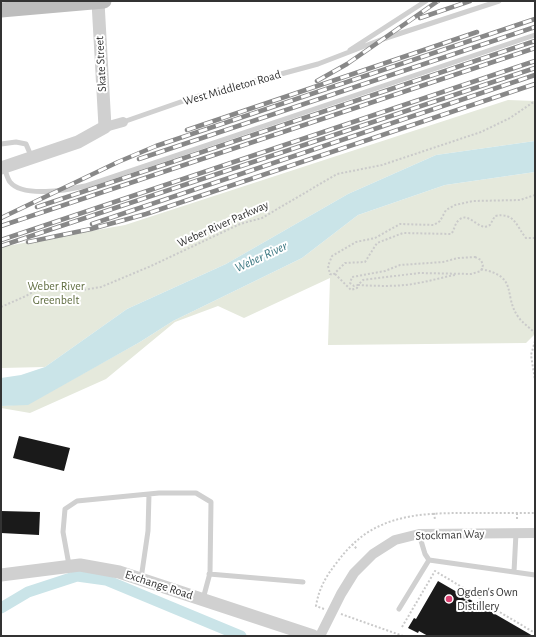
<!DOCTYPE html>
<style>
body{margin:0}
#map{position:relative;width:536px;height:637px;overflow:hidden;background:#fff;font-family:"Alegreya Sans",sans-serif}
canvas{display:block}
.frame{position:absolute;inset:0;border:2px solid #333;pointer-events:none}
</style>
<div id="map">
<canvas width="536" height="637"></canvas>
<div class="frame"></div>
</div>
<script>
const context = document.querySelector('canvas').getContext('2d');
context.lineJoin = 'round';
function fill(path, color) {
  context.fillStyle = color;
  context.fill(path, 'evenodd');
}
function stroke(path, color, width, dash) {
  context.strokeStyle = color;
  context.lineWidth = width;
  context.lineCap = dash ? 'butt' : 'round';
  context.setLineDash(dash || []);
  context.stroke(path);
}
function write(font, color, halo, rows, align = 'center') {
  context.font = font + ' "Alegreya Sans",sans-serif';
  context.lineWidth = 4;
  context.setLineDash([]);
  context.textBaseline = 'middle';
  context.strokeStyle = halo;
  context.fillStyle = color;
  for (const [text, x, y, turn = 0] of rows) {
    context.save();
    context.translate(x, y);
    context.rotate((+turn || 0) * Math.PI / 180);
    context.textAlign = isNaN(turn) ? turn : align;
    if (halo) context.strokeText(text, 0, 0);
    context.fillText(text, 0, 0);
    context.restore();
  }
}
fill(new Path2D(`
 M508,100L535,101V141L436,155L348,194L226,264L127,309L45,367L1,368V247L125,225Z
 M535,172V334L526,343L328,345L330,278L244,318L218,306L175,322L106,379L30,413L1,408V406L28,404L140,342L173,321L302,258L358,215L445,185Z`), '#e5e9dc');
fill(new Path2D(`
 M535,141V172L445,185L358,215L302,258L173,321L140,342L28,405L1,406V378L21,375L45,367L127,309L226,264L348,194L436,155Z`), '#cae4e8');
stroke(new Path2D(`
 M1,608L28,592L77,576L106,580L241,636`), '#cae4e8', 11);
fill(new Path2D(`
 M19,436L70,448L64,471L13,458Z
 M1,511L40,512L39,535L1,533Z
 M438,581L533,636H428L419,631L418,633L408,628L414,618L416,619Z`), '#1a1a1a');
stroke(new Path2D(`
 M535,195L520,200L473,201L455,205L446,210L440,221L434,225L400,224L375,238L356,242L332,256L328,266L330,274L333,275L345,263L365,262L377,243L403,233L451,234C455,230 454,224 459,220C467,212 476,226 485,227L490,225L495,216C515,212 516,226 526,238H535
 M475,257L481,260L483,265L481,271L471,274L419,273L363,280L358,285L354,286L350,283L352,277L385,271L400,265L443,262L458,258Z
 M481,269C520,277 502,295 519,318C523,323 530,328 535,333
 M335,274L351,290L357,288L358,285C378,286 399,287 418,283C431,281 443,277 455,275
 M1,307L26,296L42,287L77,291L101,287L151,266L240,224L262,218L337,174L382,165L481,132L510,118L535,101
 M535,341L531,355L535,380
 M434,513L435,520
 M517,513V520
 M352,544L357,549
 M324,609L316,606C319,588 326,576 338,561C371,516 414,513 465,513C488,513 512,513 535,513
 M341,614L403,636
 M402,627L435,571L482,599L481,601L535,633`), '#cacaca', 2, [2, 2]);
stroke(new Path2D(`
 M350,50L426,1
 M123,122L192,98L318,64L383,39L499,1
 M1,144L16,142L26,144L32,158
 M4,167C6,172 7,178 10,182C23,198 67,190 85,186L535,35
 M419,534L425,554L429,560L514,572L516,533
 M69,565L63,532L65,509L77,501L159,493H196L211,502L210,573L203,599
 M514,572L535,575
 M209,574L303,582
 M141,579L148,531L149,494
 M399,609L429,560`), '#d0d0d0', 5);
stroke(new Path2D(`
 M105,127L123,122
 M320,636L341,594L354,573L373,554L395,540L419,534L535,533`), '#d0d0d0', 10);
stroke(new Path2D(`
 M1,168L78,142L105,127L98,2
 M1,575L80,565L119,572L313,636`), '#d0d0d0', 13);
stroke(new Path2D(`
 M1,10L104,1`), '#bdbdbd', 15);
const rail = new Path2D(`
 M420,18L470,1
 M317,81L347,64L438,1
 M187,130L477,32
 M139,159L535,27
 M37,207L535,41
 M1,218L118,162L156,146L535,19
 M92,224L535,75
 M1,226L535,48
 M1,240L535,61
 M28,242L91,229L146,214L535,84
 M1,246L535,68`);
stroke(rail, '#888', 4.5);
stroke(rail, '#fff', 3, [9]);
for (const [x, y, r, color] of [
 [449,599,4,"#dc4272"]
]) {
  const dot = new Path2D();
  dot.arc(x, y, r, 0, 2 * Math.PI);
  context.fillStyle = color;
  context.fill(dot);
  stroke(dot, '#fff', 1.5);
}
write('12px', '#333', '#fff', [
 ["Skate Street",101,64,-93],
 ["West Middleton Road",232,88,-16],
 ["Weber River Parkway",223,224,-24],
 ["Stockman Way",450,535,-2],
 ["Exchange Road",159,585,18]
]);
write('12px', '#606d41', '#fff', [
 ["Weber River",56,286],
 ["Greenbelt",56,300]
]);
write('12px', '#333', '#fff', [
 ["Ogden's Own",457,592],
 ["Distillery",457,606]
], 'left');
write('italic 13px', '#3f7a84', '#fff', [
 ["Weber River",261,257,-25]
]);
</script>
